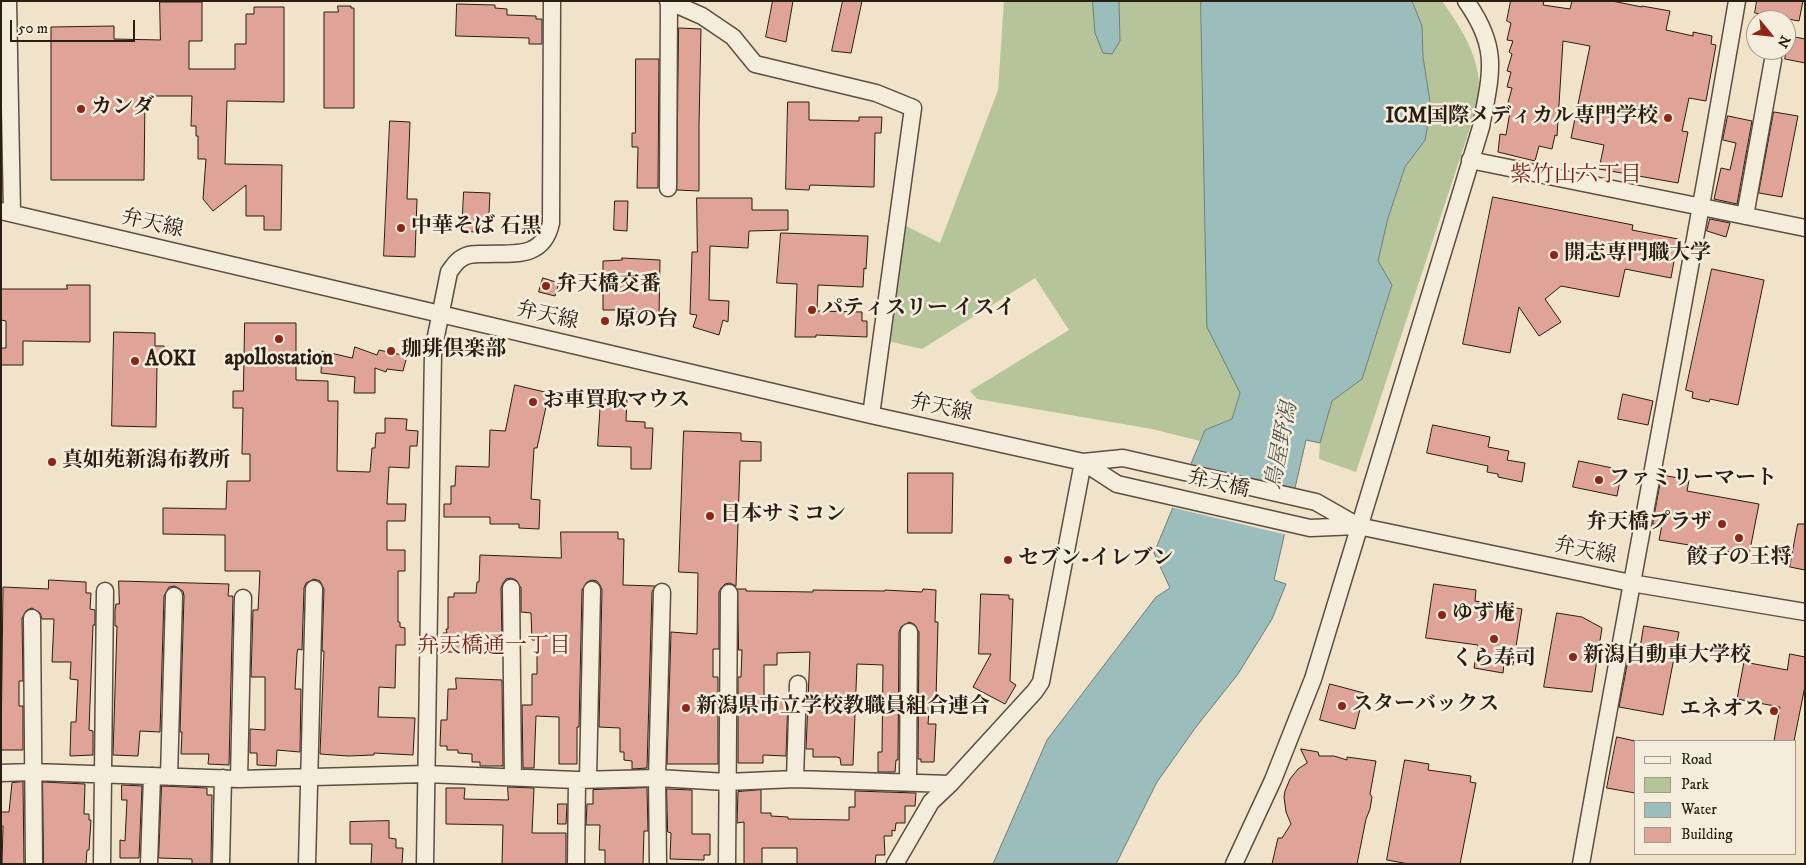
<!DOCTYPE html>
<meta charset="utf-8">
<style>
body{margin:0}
#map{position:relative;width:1806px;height:865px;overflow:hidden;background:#f0e3c9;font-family:"IM FELL DW Pica",serif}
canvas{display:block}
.frame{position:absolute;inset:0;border:2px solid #2a1d12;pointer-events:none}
.legend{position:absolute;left:1634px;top:740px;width:162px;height:115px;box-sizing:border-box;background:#f5eddc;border:1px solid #a49a8b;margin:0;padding:6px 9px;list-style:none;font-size:15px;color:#2a1d12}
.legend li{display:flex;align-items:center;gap:10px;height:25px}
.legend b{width:25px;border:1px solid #a49a8b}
.north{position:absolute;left:1746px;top:10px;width:50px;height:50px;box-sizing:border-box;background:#f5eddc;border:1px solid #a49a8b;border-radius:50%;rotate:118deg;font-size:14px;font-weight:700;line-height:20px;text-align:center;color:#2a1d12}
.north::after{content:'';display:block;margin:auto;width:18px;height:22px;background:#8f2418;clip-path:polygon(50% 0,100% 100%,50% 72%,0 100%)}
.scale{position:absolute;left:10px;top:20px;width:125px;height:22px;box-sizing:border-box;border:2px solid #2a1d12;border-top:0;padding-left:6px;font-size:15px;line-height:18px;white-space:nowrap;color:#2a1d12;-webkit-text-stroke:4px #f5eddc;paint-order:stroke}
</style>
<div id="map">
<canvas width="1806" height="865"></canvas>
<div class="frame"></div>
<ul class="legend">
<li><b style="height:6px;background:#f5eddc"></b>Road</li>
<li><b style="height:14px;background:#b6c499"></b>Park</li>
<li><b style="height:14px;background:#9bbdbc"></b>Water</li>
<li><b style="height:14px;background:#dfa497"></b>Building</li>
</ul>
<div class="north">N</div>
<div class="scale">50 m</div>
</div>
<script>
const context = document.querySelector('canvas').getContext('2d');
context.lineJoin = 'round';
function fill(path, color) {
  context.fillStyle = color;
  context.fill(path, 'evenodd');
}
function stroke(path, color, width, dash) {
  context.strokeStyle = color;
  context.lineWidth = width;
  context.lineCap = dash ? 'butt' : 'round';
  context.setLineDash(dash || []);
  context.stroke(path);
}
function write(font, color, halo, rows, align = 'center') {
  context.font = font + ' "IM FELL DW Pica","Noto Serif JP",serif';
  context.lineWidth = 5;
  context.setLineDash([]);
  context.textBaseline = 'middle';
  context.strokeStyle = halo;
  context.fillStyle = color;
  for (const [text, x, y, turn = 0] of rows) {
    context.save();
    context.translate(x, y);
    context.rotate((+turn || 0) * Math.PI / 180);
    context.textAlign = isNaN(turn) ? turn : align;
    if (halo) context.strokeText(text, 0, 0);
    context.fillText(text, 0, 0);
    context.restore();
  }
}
fill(new Path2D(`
 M1004,1H1093L1095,33L1103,52L1120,41L1119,1H1201L1207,327L1240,393L1232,419L1205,430L1200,441L1152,429L977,399L970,391L1069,330L1035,278L922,349L888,341L906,226L940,243L998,90Z
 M1409,1H1442C1459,25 1477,52 1479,82C1479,91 1477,101 1476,110L1356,472L1319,459L1320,443L1332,401L1362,378L1392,286L1378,261L1388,218L1405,167L1425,140L1431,108L1423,57L1422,26Z`), '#b6c499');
const water = new Path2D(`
 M1093,1H1119L1120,41L1112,54L1103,53L1095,33Z
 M1201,1H1412L1422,26L1423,57L1431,108L1425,140L1405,167L1388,218L1378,261L1392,285L1362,379L1332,401L1320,443L1306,440L1274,580L1286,584L1272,619L1238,674L1196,727L1157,782L1116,864H993L1047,740L1156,597L1170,588L1154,553L1205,430L1232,419L1240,393L1207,327Z`);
fill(water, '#9bbdbc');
stroke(water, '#6e7d78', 1);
fill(new Path2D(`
 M1188,463L1298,489L1287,535L1170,507Z`), '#f0e3c9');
const building = new Path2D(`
 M773,1H793L786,42L766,37Z
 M843,1H862L851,53L832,51Z
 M1511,1H1544L1543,5L1570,9L1572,1H1612L1642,7V6L1670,11L1666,30L1693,36V32L1712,36L1711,44L1716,45L1706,101L1689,98L1682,131L1688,132L1678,183L1599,169L1604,145L1571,138L1590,46L1563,41L1557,136L1555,135L1552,149L1539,146L1535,161L1498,152L1500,134L1506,135L1511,106H1507L1512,88L1507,87L1511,72L1507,71L1512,54L1509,52L1513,41L1507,40L1511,23L1507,21Z
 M1757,1H1803L1799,21L1755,13Z
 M160,2H202V41H189V69H235V44H246V14H254V7H284V102L227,101L225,164L282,165L281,230H264V216H246V185L213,211L203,199L206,159H198V136H196V126H191L192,96H145L144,180H51V27L114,26V39L160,40Z
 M457,4L495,5V8L507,9V15L536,16V19H542V44H529V38L456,36Z
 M338,6H351V8H354V108H324V12H338Z
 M679,28L701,29L699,126V191L677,190Z
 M1790,36L1805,39V63L1785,59Z
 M636,59H659L658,188H637L638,147H632V133H635Z
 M788,102H809V120L859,121V117H882L881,133H875L874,187L810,185L809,190L786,189Z
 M1774,112L1798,116L1782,197L1759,193Z
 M1728,116L1752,121L1737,204L1714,199L1721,168L1730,170L1736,143L1723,140Z
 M390,121L410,122L407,199H417L415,257L384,256Z
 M464,192L490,193L488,233L462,231Z
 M1493,197L1633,225L1632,230L1678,239L1671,278L1625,269L1619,297L1561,286L1545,299L1561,322L1539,336L1519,307L1510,353L1463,344Z
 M697,198H752V210H788V230L749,231L748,248L710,246L709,300L729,301L728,322L723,320L719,335L693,327L697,315L690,314L692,252H697Z
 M615,201H628L627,231L614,230Z
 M1710,219L1730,223L1726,237L1707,231Z
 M781,233L868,236L866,269L864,268L863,287L818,285L817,311L862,312V321H867V337L816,335V337H795L797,284L777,283Z
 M622,258L660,260L659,316L636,315V310H603V261L622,260Z
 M1712,269L1764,280L1738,405L1710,399L1709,402L1692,398L1693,392L1686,390Z
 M543,278L559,283L555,296L539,292Z
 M67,285H90V342L23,341V365H1V348H6V321L1,320V289H67Z
 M245,323H296V380L328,381V401H338L337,471L370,472L372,448H375L376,433H385V418L407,419L406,430L418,431L417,446H410L409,468L389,467L387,504H406L405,521H387V550H405V571H398V622H400V627L405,628V645H396L395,688L379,687L378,717L415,718L413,755L374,753V755L348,756L320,754L324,651H322L324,589L320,581L314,579L306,583L304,588L302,650L298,649L297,653L295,689H301L300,752L277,750L276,766L257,765V753H250V729L265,730V677H251L253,610H258L260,571H225V535L163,534V508L226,509L227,481H250V454H242L243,408H233V391H243Z
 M114,332L155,333V346H164V365H157L156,427L112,426Z
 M355,347L377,355L379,350L407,356L403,371L387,369L386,372L375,368V393H354L355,377L321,373L322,351L352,358Z
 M515,385L549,393L537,448H534L531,499L540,500L539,529L519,528V524H490V517H444V504H451V486H455L456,466L489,467L490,430L505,431Z
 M1623,394L1653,401L1648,425L1618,419Z
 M601,399L627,400L626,421L645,422V428H653L651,469H631V447L598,446Z
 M1433,425L1490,437L1488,447L1509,451L1507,460L1525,463L1522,482L1498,477V474L1487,472L1488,466L1427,453Z
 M684,431L741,433V441L761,442V461H740L736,586L730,583L725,584L721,588L719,592V649H713V677H718V764H667L671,632L697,634L698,573L679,572Z
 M1579,461L1622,470L1617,496L1573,487Z
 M908,473H953L952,533H908Z
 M1662,475L1689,480L1687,491L1759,504L1749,555L1659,540L1662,525L1653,524Z
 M1798,524H1805V570L1790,567Z
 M561,532H618V539H624L623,585L655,586L652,592L647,768L632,769V761L624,760V752H620V728L599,727L602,590L600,585L597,581L592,580L587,582L582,590L579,727H577V764H559V717L536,716L534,768H523L522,705H532V674H537V640H532L531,613L521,612V588L516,580L511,578L506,579L503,583L501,588L502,643H470V652H443V633H447L446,629H448V597H454V593H476L477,582H479L480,555L561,558Z
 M49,580L86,582V593H91L90,609L95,610V625H93L89,730L93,731V755L70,756L71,722H76L78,680L70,679L71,662H52L54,619H42L40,613L32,608L27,610L22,618L23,681H19V706H23V750H1L3,587L48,589Z
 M119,581L229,584L228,596H233L229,765L208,764L209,754H181L182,732H180L184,596L183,591L175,586L169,587L164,596L160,732L140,731L138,756L113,755L117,626H115V610L116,604H119Z
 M1434,584L1476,590L1475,601L1522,609L1513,665L1504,664L1503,673L1474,668L1478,645L1426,638Z
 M738,589H746V591L813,592V590L885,591V590L922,592L923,589L936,590L935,622H938L936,699H930L928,724H936L934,762H921V759H918L919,632L914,624L909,622L901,627L899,632L898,760H896L895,772H878V752H882L883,665L857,664L853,765H841L840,758L837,757H813V749H806L810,652L777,653V665H764V697L788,698L786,756L763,755V763H738V677H741L742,650H739Z
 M981,594L1009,595V599H1013L1010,681L1016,685L1005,704L973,687L991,654H979Z
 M1557,613L1582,617L1602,628L1592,692L1544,687Z
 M1644,626L1679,632L1663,715L1619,707L1630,650L1639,652Z
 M1790,654L1805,657V686L1794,741H1774L1780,707L1737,699L1744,662L1787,670Z
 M456,678L502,680L503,766H480V762H472V754L458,753V750H447V746H440L441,720H447L448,689H456Z
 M1330,684L1364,693L1355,729L1320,720Z
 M1617,737L1635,741V793L1607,788Z
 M1301,749L1318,752L1319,756H1334L1347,760V757L1376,761L1370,794L1372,797L1370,809L1366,819L1357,864H1272L1278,838H1282L1291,824L1286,812L1284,797L1285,791L1290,779L1298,769L1307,763Z
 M1405,760L1429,764L1428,770L1471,776L1470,782L1476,783L1460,864H1409L1387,860Z
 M23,782L24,864H2L3,826H1V812H9L12,783Z
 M43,782L85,784L84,814H89V820H91L89,850H87L86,864H44Z
 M122,785L142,786L139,858H120V840L125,841L127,800H122Z
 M162,786L207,788V795H212L211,864H192V859L159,858Z
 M508,787L534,788L532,833H566V864H502L503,825L446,824V788H465L464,799L508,800Z
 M647,788L648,831H644L643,864H605V850H599L600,825H586L587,804H593V790Z
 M667,789L692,790V834H710V855H704V860L670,859L671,833L668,832Z
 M761,790V813H771V816L788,817V819L849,820V807H855V791L916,793L915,806H905V823H896L895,831L892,830V836H884L885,855H876L875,864H797V848H762V864H744V822L737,823L738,792Z
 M558,804H567L566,824H558Z
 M389,821V838L396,839V848H403L402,864H371L372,844H350V822Z`);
fill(building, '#dfa497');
stroke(building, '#2a1d12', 1);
const minor = new Path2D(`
 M8,1L12,213
 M668,1L702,16L733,37L755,64L876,93L913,108L871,415
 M1470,160L1805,228
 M668,188L669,1
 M1,211L871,415L1083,462L1123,458L1316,502L1358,526
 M1745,216L1773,60
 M1083,462L1117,484L1310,528L1358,526L1631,583L1805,612
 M511,588L513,777
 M32,618L34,864
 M1,773L33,772L239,779L426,774L577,780L657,778L727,782L795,779L950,784
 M169,777L174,596
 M239,779L243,598
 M588,779L592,590
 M795,779L798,684
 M908,782L909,632
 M102,864L105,591
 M149,864L152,776
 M221,864L223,778
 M307,864L314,589
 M425,864L433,351L449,272C453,267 456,261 462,258C469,253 477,254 485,254C514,253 543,259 551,223L552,1
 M576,864L577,780
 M658,864L657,778L662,592
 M727,864L729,593
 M895,864L931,802L950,784L1035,691L1041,682L1083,462
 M1234,864L1273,780L1313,679L1481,127C1491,73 1500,49 1466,1
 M1581,864C1632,576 1688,289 1737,1`);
stroke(minor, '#5c4e40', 19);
stroke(minor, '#f5eddc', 16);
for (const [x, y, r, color] of [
 [81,109,5,"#8f2418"],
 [1668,118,5,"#8f2418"],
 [401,228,5,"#8f2418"],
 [1554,255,5,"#8f2418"],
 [546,286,5,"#8f2418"],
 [812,310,5,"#8f2418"],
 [605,321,5,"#8f2418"],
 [279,339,5,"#8f2418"],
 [391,351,5,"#8f2418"],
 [135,361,5,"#8f2418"],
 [533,402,5,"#8f2418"],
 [52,462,5,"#8f2418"],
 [1599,480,5,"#8f2418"],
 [710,516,5,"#8f2418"],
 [1722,524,5,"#8f2418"],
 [1739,538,5,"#8f2418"],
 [1008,560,5,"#8f2418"],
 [1442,615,5,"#8f2418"],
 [1494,639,5,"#8f2418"],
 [1573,657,5,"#8f2418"],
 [1342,706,5,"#8f2418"],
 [686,708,5,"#8f2418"],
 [1774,711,5,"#8f2418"]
]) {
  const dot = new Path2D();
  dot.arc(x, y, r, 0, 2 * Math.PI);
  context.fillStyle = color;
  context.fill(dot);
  stroke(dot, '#f5eddc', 2);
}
write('bold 21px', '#2a1d12', '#f5eddc', [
 ["カンダ",91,109],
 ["ICM国際メディカル専門学校",1658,118,"right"],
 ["中華そば 石黒",411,228],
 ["開志専門職大学",1564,255],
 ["弁天橋交番",556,286],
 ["パティスリー イスイ",822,310],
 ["原の台",615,321],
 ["珈琲倶楽部",401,351],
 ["apollostation",279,360,"center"],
 ["AOKI",145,361],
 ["お車買取マウス",543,402],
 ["真如苑新潟布教所",62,462],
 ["ファミリーマート",1609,480],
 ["日本サミコン",720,516],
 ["弁天橋プラザ",1712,524,"right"],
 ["餃子の王将",1739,559,"center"],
 ["セブン-イレブン",1018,560],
 ["ゆず庵",1452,615],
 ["新潟自動車大学校",1583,657],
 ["くら寿司",1494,660,"center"],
 ["スターバックス",1352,706],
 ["新潟県市立学校教職員組合連合",696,708],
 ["エネオス",1764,711,"right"]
], 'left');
write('21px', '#2a1d12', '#f5eddc', [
 ["弁天線",152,225,13],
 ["弁天線",547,317,13],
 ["弁天線",941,409,12],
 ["弁天橋",1218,485,13],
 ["弁天線",1585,552,11]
]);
write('22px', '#7a1f14', '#f5eddc', [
 ["紫竹山六丁目",1576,176],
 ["弁天橋通一丁目",494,647]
]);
write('italic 22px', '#52554e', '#f5eddc', [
 ["鳥屋野潟",1283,446,-79]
]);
</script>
